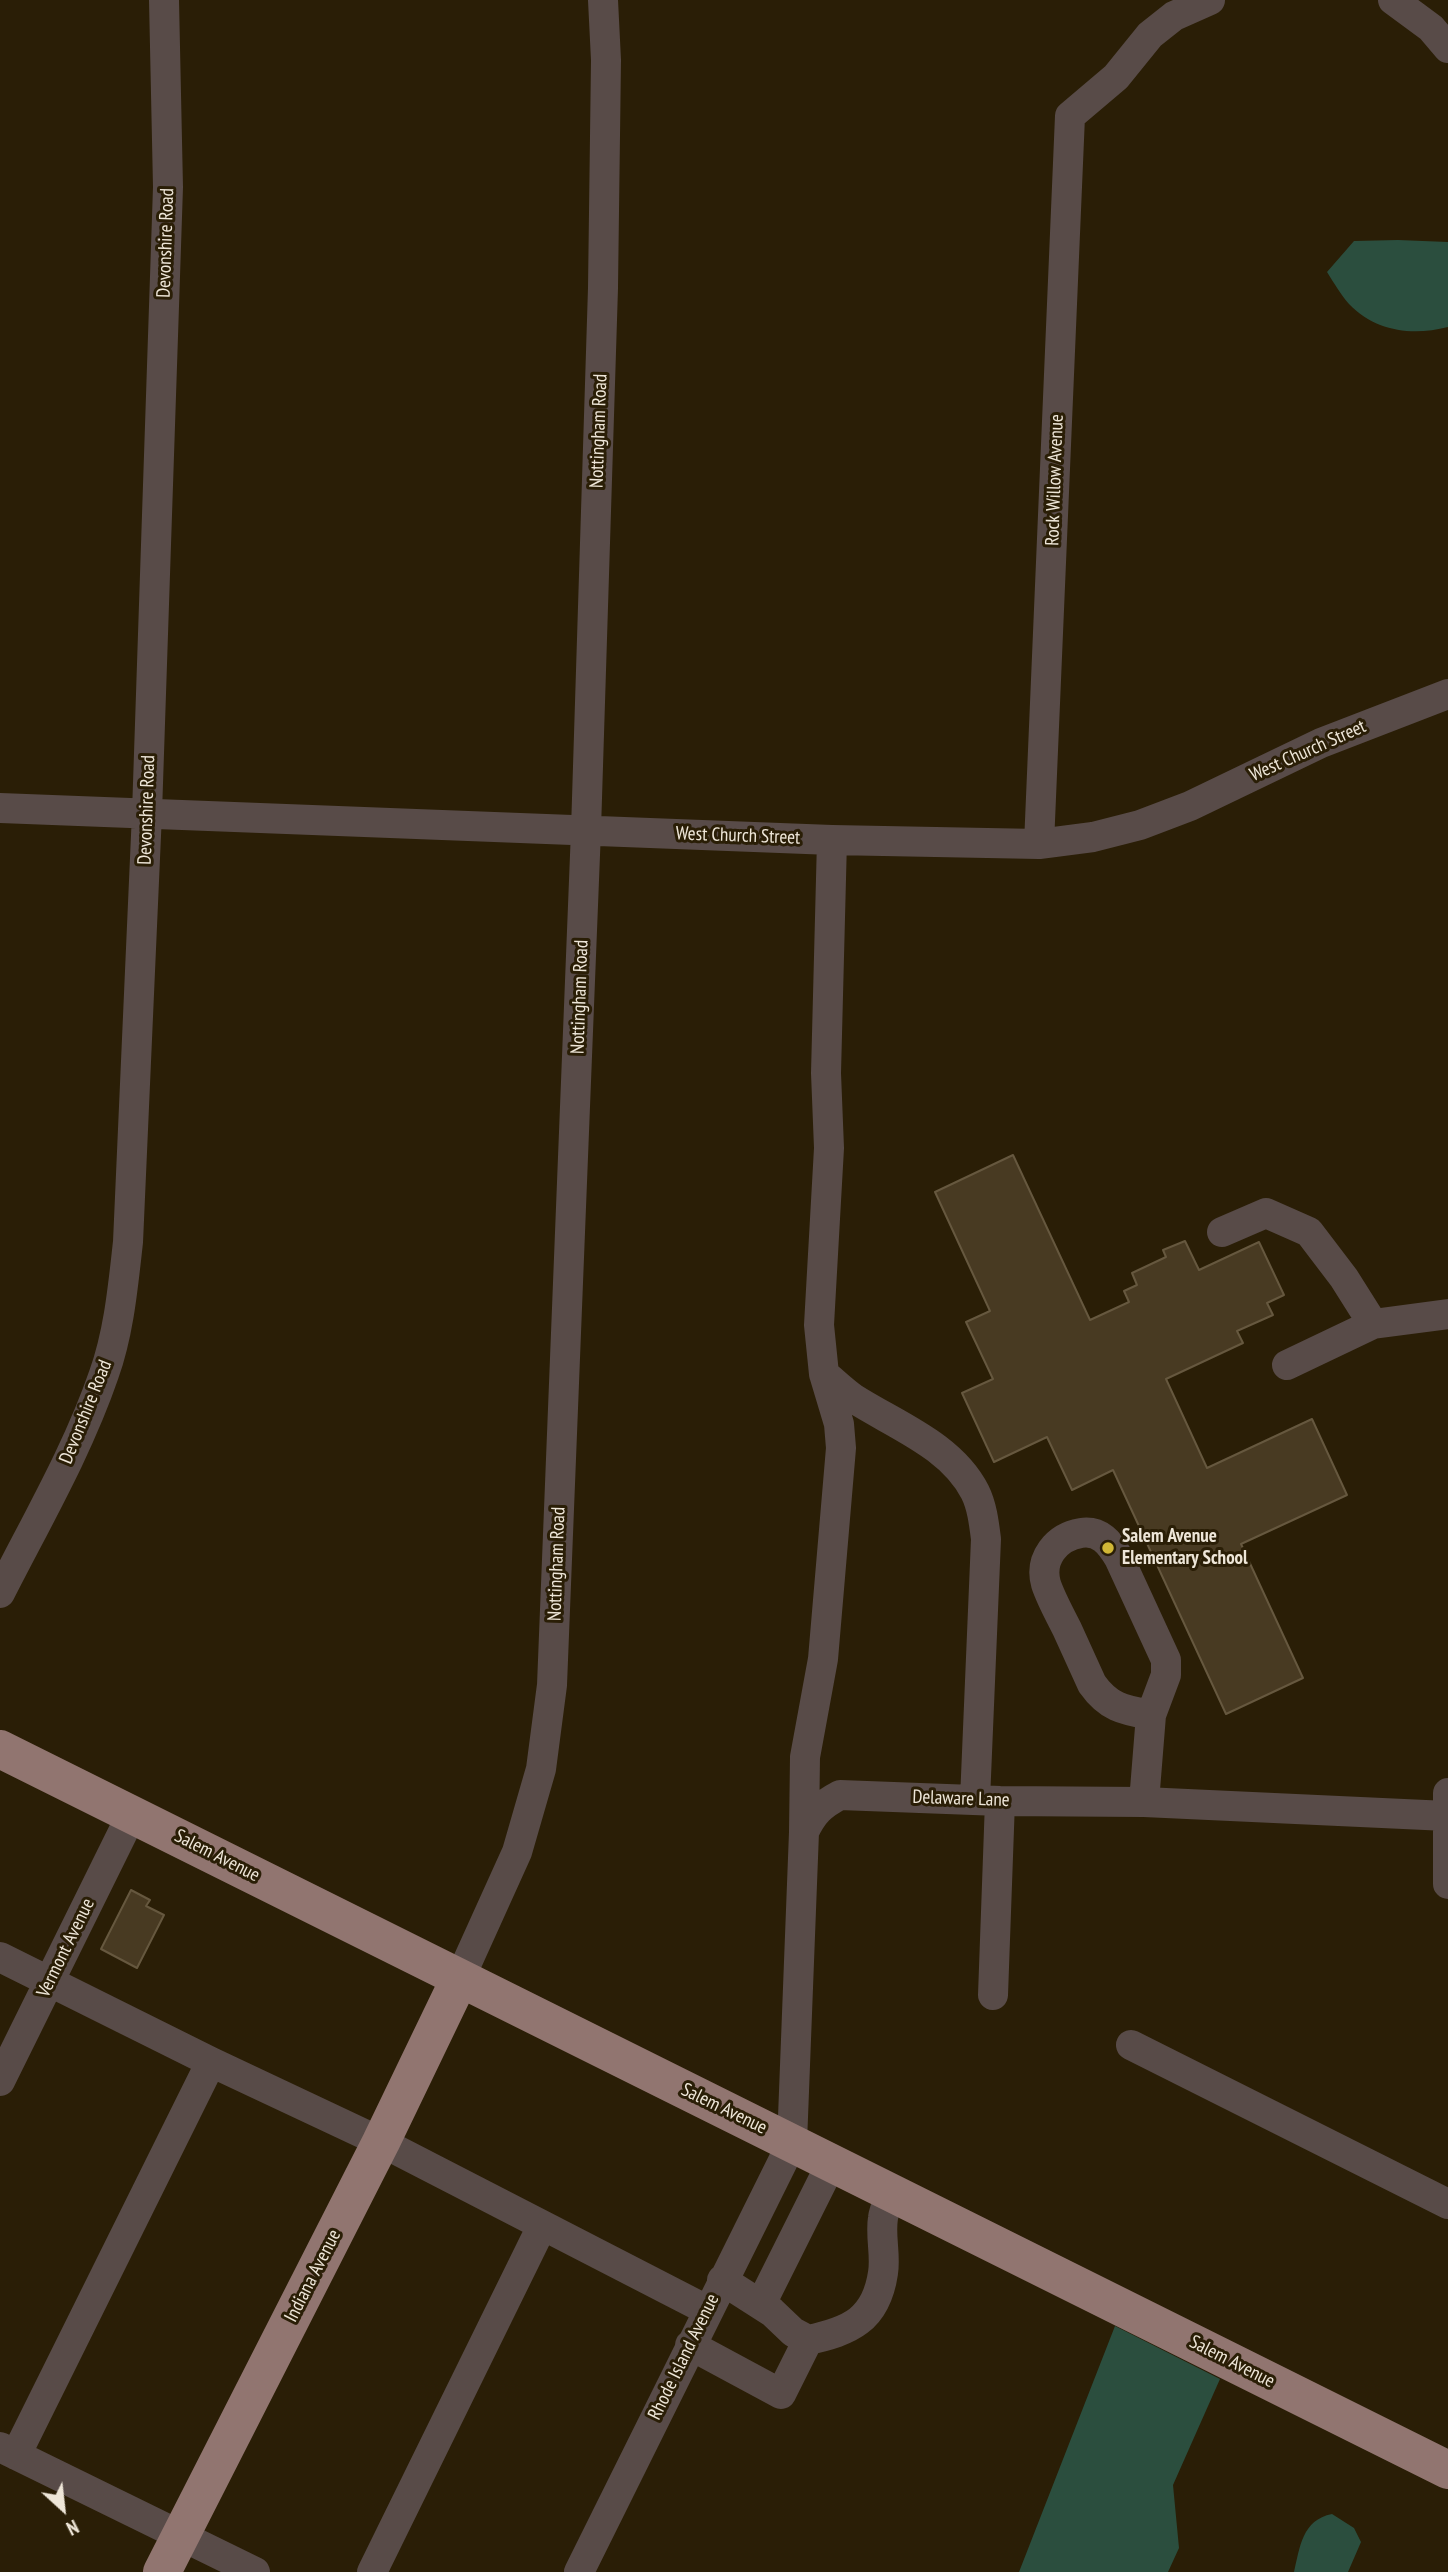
<!DOCTYPE html>
<style>
body{margin:0}
#map{position:relative;width:1448px;height:2572px;overflow:hidden;background:#2a1e06;font-family:"PT Sans Narrow",sans-serif}
canvas{display:block}
.north{position:absolute;left:28px;top:2474px;width:70px;height:70px;-webkit-text-stroke:5px #2a1e06;paint-order:stroke;rotate:153deg;font-size:19px;font-weight:700;line-height:28px;text-align:center;color:#eee6d8}
.north::after{content:'';display:block;margin:auto;width:24px;height:32px;background:#eee6d8;clip-path:polygon(50% 0,100% 100%,50% 72%,0 100%)}
</style>
<div id="map">
<canvas width="1448" height="2572"></canvas>
<div class="north">N</div>
</div>
<script>
const context = document.querySelector('canvas').getContext('2d');
context.lineJoin = 'round';
function fill(path, color) {
  context.fillStyle = color;
  context.fill(path, 'evenodd');
}
function stroke(path, color, width, dash) {
  context.strokeStyle = color;
  context.lineWidth = width;
  context.lineCap = dash ? 'butt' : 'round';
  context.setLineDash(dash || []);
  context.stroke(path);
}
function write(font, color, halo, rows, align = 'center') {
  context.font = font + ' "PT Sans Narrow",sans-serif';
  context.lineWidth = 6;
  context.setLineDash([]);
  context.textBaseline = 'middle';
  context.strokeStyle = halo;
  context.fillStyle = color;
  for (const [text, x, y, turn = 0] of rows) {
    context.save();
    context.translate(x, y);
    context.rotate((+turn || 0) * Math.PI / 180);
    context.textAlign = isNaN(turn) ? turn : align;
    if (halo) context.strokeText(text, 0, 0);
    context.fillText(text, 0, 0);
    context.restore();
  }
}
fill(new Path2D(`
 M1398,240L1448,242V327C1413,336 1376,332 1349,304C1341,295 1334,283 1327,272L1354,241Z
 M1115,2326L1220,2379L1173,2485L1179,2548L1168,2572H1019Z
 M1332,2514L1354,2528L1361,2542L1348,2572H1294C1300,2547 1302,2520 1332,2514Z`), '#2b4e3e');
const building = new Path2D(`
 M1013,1155L1090,1320L1129,1302L1124,1291L1137,1285L1132,1273L1166,1257L1163,1250L1185,1241L1199,1270L1259,1242L1284,1295L1267,1303L1273,1315L1237,1331L1243,1343L1166,1379L1207,1468L1312,1419L1347,1495L1241,1544L1303,1678L1226,1714L1113,1470L1072,1490L1047,1437L994,1462L962,1393L993,1379L966,1322L990,1311L935,1192Z
 M131,1890L150,1900L146,1906L164,1915L137,1968L101,1949Z`);
fill(building, '#483a22');
stroke(building, '#66583f', 2);
stroke(new Path2D(`
 M1393,0L1431,28L1448,48
 M0,808L832,840L1039,844L1093,837L1140,825L1190,806L1321,743L1448,694
 M1039,844L1070,116L1116,77L1150,35L1174,16L1210,0
 M1222,1232L1266,1213L1309,1232L1344,1278L1373,1324
 M1287,1365L1373,1324L1448,1314
 M824,1374C834,1382 843,1391 853,1398C895,1425 951,1445 975,1492C982,1506 984,1523 986,1539L975,1800
 M0,1593C36,1522 78,1450 104,1374C119,1332 123,1286 128,1242L147,813L168,187L164,0
 M1448,1793V1884
 M1144,1802L1151,1715L1166,1675V1660L1119,1558C1110,1543 1100,1530 1081,1533C1056,1537 1039,1559 1046,1584C1051,1599 1060,1615 1067,1629C1075,1647 1084,1666 1092,1684C1109,1708 1124,1710 1151,1715
 M804,1832L805,1757L823,1659L841,1448L839,1424L824,1374L819,1325L829,1148L826,1073L832,840
 M0,1957L211,2062L381,2142L707,2310
 M460,1978L517,1852L541,1769L552,1685L586,830L603,288L606,60L603,0
 M993,1995L1000,1801
 M1131,2045L1448,2204
 M0,2081L132,1814
 M722,2280L772,2312L793,2332L808,2340C850,2331 876,2320 883,2273C886,2255 880,2236 883,2218C884,2209 889,2200 892,2192
 M761,2304L832,2162
 M690,2345L781,2394L808,2340
 M0,2447L255,2572
 M16,2455L211,2062
 M372,2572L542,2226
 M579,2572L792,2143L804,1832C813,1813 821,1805 840,1795L1000,1801L1144,1802L1447,1816`), '#584b48', 30);
stroke(new Path2D(`
 M0,1749L1448,2470
 M162,2572L381,2142L460,1978`), '#917570', 38);
for (const [x, y, r, color] of [
 [1108,1548,7,"#d1b736"]
]) {
  const dot = new Path2D();
  dot.arc(x, y, r, 0, 2 * Math.PI);
  context.fillStyle = color;
  context.fill(dot);
  stroke(dot, '#2a1e06', 2.5);
}
write('19px', '#eee6d8', '#2a1e06', [
 ["Devonshire Road",166,243,-88],
 ["Nottingham Road",599,431,-88],
 ["Rock Willow Avenue",1055,480,-88],
 ["West Church Street",1308,751,-24],
 ["Devonshire Road",147,810,-88],
 ["West Church Street",738,836,2],
 ["Nottingham Road",580,997,-88],
 ["Devonshire Road",86,1412,-68],
 ["Nottingham Road",557,1564,-88],
 ["Delaware Lane",961,1799,2],
 ["Salem Avenue",217,1856,27],
 ["Vermont Avenue",66,1948,-64],
 ["Salem Avenue",724,2109,26],
 ["Indiana Avenue",313,2276,-63],
 ["Rhode Island Avenue",684,2357,-64],
 ["Salem Avenue",1232,2362,27]
]);
write('bold 19px', '#eee6d8', '#2a1e06', [
 ["Salem Avenue",1122,1537],
 ["Elementary School",1122,1559]
], 'left');
</script>
